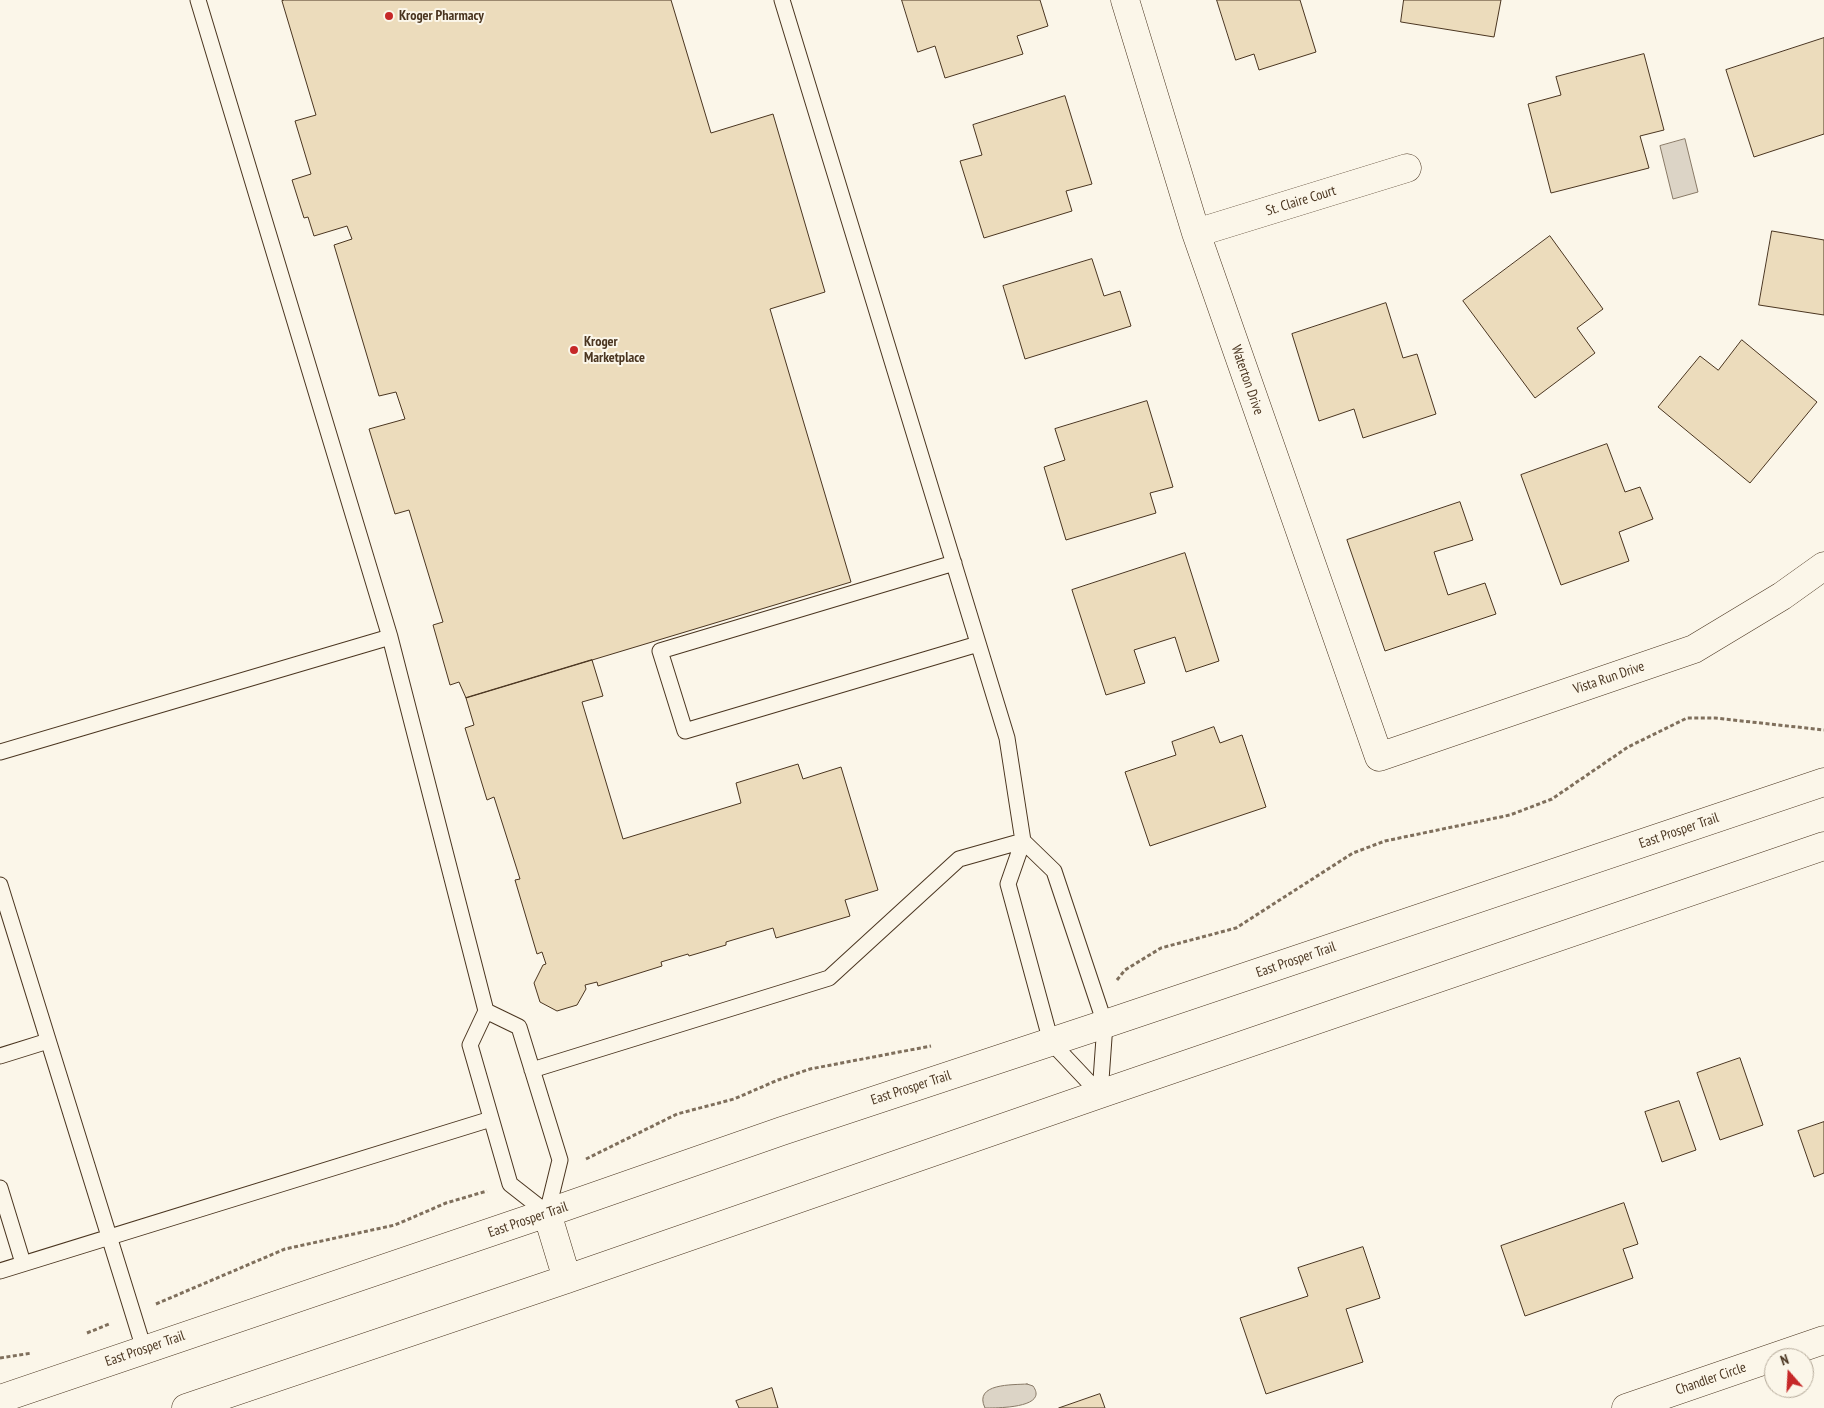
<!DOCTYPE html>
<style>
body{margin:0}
#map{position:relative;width:1824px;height:1408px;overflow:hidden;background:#fbf6e9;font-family:"PT Sans Narrow",sans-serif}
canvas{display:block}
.north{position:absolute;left:1764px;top:1348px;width:50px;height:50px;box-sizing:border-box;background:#fbf6e9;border:1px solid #b4a999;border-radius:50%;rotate:341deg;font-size:14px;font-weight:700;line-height:20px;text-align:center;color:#4a3520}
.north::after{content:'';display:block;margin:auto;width:18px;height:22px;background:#c62828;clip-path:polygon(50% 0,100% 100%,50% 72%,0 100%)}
</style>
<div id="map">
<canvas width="1824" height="1408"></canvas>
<div class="north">N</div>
</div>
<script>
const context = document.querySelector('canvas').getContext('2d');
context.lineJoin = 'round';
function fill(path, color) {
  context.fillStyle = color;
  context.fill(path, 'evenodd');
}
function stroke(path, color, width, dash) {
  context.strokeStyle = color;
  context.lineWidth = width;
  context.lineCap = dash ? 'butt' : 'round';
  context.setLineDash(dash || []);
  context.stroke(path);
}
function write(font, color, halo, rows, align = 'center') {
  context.font = font + ' "PT Sans Narrow",sans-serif';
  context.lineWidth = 4;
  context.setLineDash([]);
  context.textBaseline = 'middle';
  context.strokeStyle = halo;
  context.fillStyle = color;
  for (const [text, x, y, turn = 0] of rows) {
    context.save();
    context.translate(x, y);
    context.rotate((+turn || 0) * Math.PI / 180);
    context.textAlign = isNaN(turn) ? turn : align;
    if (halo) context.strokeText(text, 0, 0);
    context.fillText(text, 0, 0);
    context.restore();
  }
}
const water = new Path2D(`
 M1685,139L1698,192L1673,199L1660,146Z
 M1027,1384L1033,1386C1049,1408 998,1408 985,1408C973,1383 1013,1385 1027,1384Z`);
fill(water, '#dcd4c6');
stroke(water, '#887966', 1);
const building = new Path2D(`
 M285,0H671L711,133L773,114L825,292L770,309L851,582L466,698L459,682L450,685L433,625L443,622L409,510L395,514L369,429L405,419L396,392L379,396L334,245L352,239L347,226L314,236L308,217L304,218L292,180L311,174L295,121L316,115L282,1Z
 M902,0H1040L1048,26L1017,36L1023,54L945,78L935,46L918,52Z
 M1217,0H1300L1316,52L1259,70L1254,54L1236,60Z
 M1404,0H1501L1494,37L1401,22Z
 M1824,38V134L1754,157L1726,70Z
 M1644,54L1664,130L1640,136L1649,168L1551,193L1528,104L1561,95L1556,77Z
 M1065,96L1092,184L1066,191L1072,211L984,238L960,161L982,155L973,125Z
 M1772,231L1824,240V315L1759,305Z
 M1550,236L1603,309L1577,328L1595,353L1535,398L1463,301Z
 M1092,259L1104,296L1120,291L1131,326L1025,359L1003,286Z
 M1386,303L1403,358L1417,354L1436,414L1363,438L1354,409L1319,421L1292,334Z
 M1742,340L1817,402L1750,483L1658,407L1700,356L1718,370Z
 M1147,401L1173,487L1150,493L1156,513L1066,540L1044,467L1065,460L1055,429Z
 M1607,444L1625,492L1640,487L1653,519L1619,532L1629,561L1561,585L1521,475Z
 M1460,502L1473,540L1434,552L1448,595L1485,583L1496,614L1385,651L1347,540Z
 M1185,553L1219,661L1186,672L1175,637L1134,650L1145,683L1106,695L1072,590Z
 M592,660L603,696L582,702L623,839L741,803L736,783L798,764L803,779L841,767L878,890L845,900L850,916L776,938L773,928L726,942V945L689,956L688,954L661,962L662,966L598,986L597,982L585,985L586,989L577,1005L557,1011L540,1002L534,983L543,965L546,964L542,952L537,954L515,880L520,879L494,797L487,800L465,728L474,725L466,698Z
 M1214,727L1220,743L1242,735L1266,807L1150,846L1125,772L1176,755L1172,742Z
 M1740,1058L1763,1125L1720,1140L1697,1073Z
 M1679,1101L1696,1150L1662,1162L1645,1112Z
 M1824,1122V1173L1814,1177L1798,1131Z
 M1624,1203L1638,1244L1623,1249L1633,1278L1525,1316L1501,1246Z
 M1363,1247L1380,1298L1346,1309L1363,1362L1266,1394L1240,1318L1308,1296L1298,1268Z
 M772,1388L778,1408H739L736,1401Z
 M1100,1394L1105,1408H1059Z`);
fill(building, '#ecdcbc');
stroke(building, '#4a3520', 1);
const lane = new Path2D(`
 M198,0L390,637L486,1011L470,1045L510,1184L547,1213L560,1160L519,1027L486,1011
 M782,0L1007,738L1023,841L1008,884L1051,1042L1100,1094
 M954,563L660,651L685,731L978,644
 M0,752L390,637
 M1023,841L1054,871L1105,1024L1100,1094
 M0,885L144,1349
 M0,1056L48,1041
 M532,1070L829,978L959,859L1023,841
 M0,1188L23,1263
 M0,1271L491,1119`);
const street = new Path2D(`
 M1125,0L1196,233L1379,757L1694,649L1782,596L1824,566
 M1196,233L1407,168
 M1626,1408L1824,1340`);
const secondary = new Path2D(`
 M547,1213L567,1279
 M0,1399L547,1213L782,1131L1105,1024L1824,782
 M186,1408L567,1279L1100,1094L1824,846`);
stroke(lane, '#4a3520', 17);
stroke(street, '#4a3520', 29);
stroke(secondary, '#4a3520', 29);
stroke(new Path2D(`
 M1117,980L1125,970L1161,948L1236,928L1353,853L1385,841L1510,815L1552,799L1628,747L1687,718H1715L1824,730
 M586,1159L677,1114L734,1099L778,1080L810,1069L931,1046
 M156,1304L285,1249L395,1225L446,1203L487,1191
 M87,1333L109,1324
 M0,1358L32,1353`), '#7f6f5c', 3, [4, 2.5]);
stroke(lane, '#fbf6e9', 15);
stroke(street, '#fbf6e9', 28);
stroke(secondary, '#fbf6e9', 28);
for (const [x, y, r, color] of [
 [389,16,5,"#c62828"],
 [574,350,5,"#c62828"]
]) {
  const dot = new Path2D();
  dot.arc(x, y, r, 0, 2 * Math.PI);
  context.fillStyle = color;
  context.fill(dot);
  stroke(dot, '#fbf6e9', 2);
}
write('bold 14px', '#4a3520', '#fbf6e9', [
 ["Kroger Pharmacy",399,16],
 ["Kroger",584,342],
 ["Marketplace",584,358]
], 'left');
write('14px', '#4a3520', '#fbf6e9', [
 ["St. Claire Court",1301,201,-17],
 ["Waterton Drive",1247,380,71],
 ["Vista Run Drive",1609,678,-19],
 ["East Prosper Trail",1679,831,-19],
 ["East Prosper Trail",1296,960,-19],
 ["East Prosper Trail",911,1088,-18],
 ["East Prosper Trail",528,1220,-19],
 ["East Prosper Trail",145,1349,-19],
 ["Chandler Circle",1711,1379,-19]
]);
</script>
